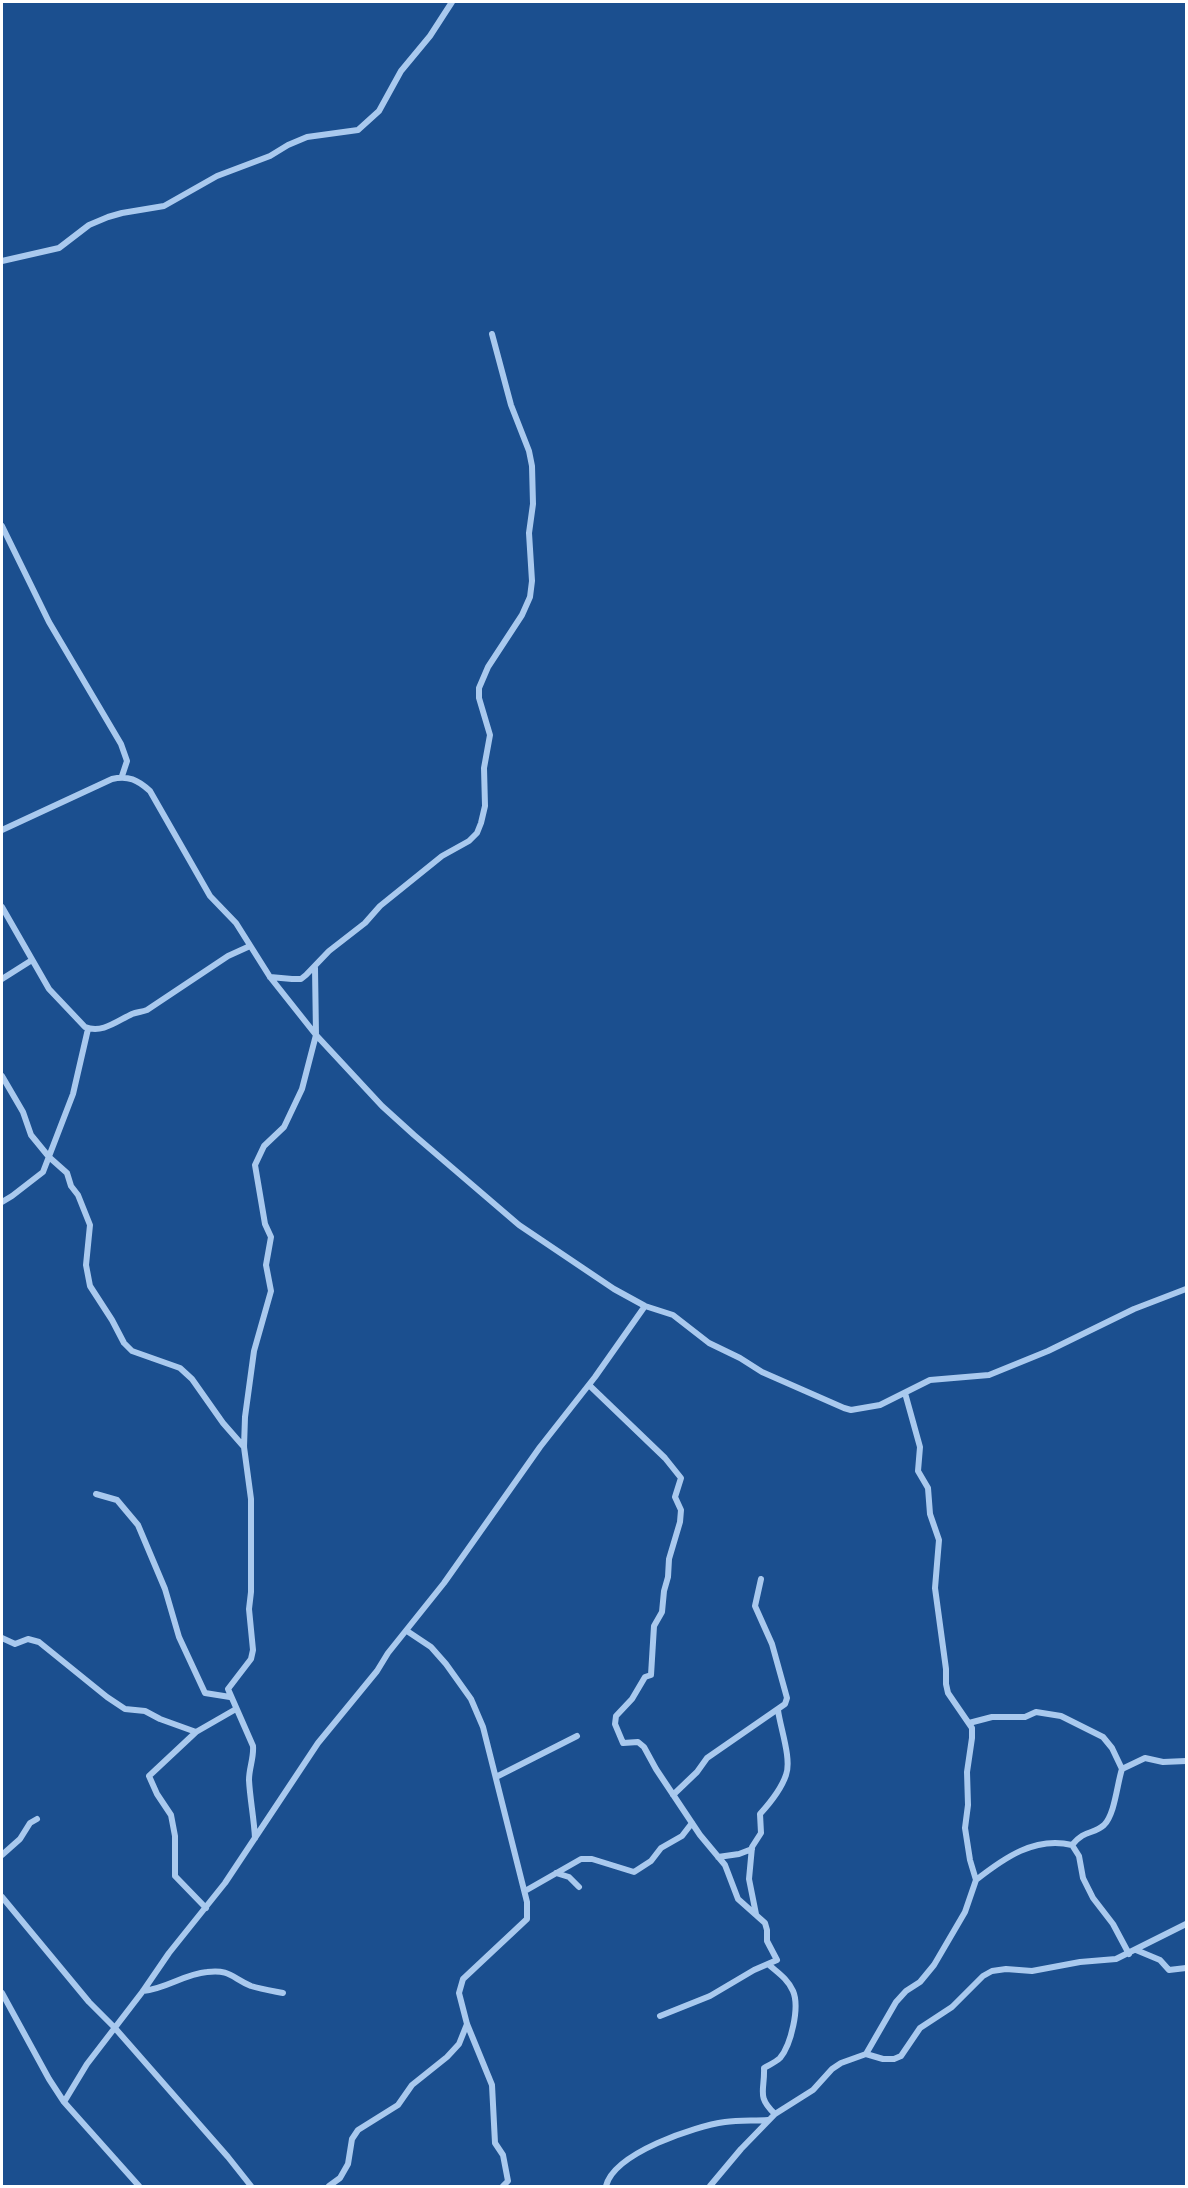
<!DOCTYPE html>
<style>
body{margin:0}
#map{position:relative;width:1188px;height:2188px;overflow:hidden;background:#1b4f8f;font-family:Arial,sans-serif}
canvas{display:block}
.frame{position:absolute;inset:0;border:3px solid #fff;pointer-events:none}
</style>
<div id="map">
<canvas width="1188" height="2188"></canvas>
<div class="frame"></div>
</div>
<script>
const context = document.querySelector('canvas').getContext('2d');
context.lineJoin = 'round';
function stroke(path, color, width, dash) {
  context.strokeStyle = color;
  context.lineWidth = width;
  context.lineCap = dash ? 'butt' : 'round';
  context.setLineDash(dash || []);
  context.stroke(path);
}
stroke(new Path2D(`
 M2,261L59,248L89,225L108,217L122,213L164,206L217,176L270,156L288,145L307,137L358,130L379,111L401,71L430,36L452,2
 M2,526L49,622L121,744L127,761L122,776
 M2,830L112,779C128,775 138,780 150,791L210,896L236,923L270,977L316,1035L382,1106L414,1135L519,1225L614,1289L645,1306L673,1315L709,1343L740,1358L762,1372L844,1408L851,1410L880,1405L930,1380L989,1375L1048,1351L1134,1309L1186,1289
 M2,907L49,989L85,1027C102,1034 117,1021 132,1014C137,1012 142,1012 147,1010L228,956L250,946
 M270,977L292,979H301L306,975L329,951L365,923L380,906L442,856L469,841L477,833L481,823L485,806L484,768L490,735L479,698V688L488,667L522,615L530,597L532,581L529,533L533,504L532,466L529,451L511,405L492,334
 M2,979L32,960
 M2,1076L23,1112L31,1135L49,1157L67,1173L71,1186L78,1195L90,1225L86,1265L90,1286L112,1320L124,1343L132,1351L180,1368L192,1379L223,1423L244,1447
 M2,1202L12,1196L43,1172L73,1094L88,1029
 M589,1385L665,1458L681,1478L675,1497L681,1510L680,1522L669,1559L668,1577L664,1591L662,1612L654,1626L651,1675L645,1677L632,1699L616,1716L615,1724L623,1743L638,1742L644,1747L656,1769L700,1835L725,1865L738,1899L765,1923L767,1930V1941L777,1960L754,1970L710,1996L660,2016
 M96,1494L117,1500L138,1525L165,1589L179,1637L205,1693L230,1697
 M407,1631L431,1647L446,1664L471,1699L483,1727L527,1902V1919L463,1979L459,1993L467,2024L492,2085L495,2143L503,2155L508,2181L503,2186
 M2,1638L15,1644L28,1639L39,1642L107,1697L125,1709L145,1711L160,1719L196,1732L236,1709
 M969,1723L992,1717H1025L1036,1712L1061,1716L1103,1737L1112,1748L1122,1769
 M196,1732L149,1776L157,1794L171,1815L175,1836V1876L206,1908
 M496,1777L577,1736
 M673,1795L697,1772L707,1758L785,1704L787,1698L772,1644L755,1606L761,1579
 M255,1838C254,1818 250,1799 249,1780C249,1768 254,1758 253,1746L228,1689L251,1659L253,1650L249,1609L251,1592V1499L244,1447L245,1417L254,1351L271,1291L266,1265L271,1237L265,1224L255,1165L264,1146L284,1127L302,1089L316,1035L315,968
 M1072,1845C1085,1829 1093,1835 1104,1825C1115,1814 1117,1784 1122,1769L1145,1758L1163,1762L1186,1761
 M2,1855L20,1839L30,1823L37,1819
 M718,1857L739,1854L752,1849
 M556,1873L569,1877L579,1887
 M976,1880C1004,1858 1035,1836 1072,1845L1079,1856L1083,1878L1093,1898L1113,1924L1129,1954
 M525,1891L581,1859H592L634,1872L651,1861L661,1848L682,1836L692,1823
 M2,1897L89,2002L114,2027L228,2157L251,2186
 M756,1914L749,1879L752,1847L761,1833L760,1814C770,1803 781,1790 786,1775C792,1759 780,1727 778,1710
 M1136,1950L1160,1960L1169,1970L1186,1968
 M768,1964C777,1972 788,1979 793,1991C800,2007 791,2045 780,2058C776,2062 769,2065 764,2068C765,2091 756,2096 775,2114
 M143,1991C166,1989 184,1974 207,1972C230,1969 232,1978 251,1986C261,1989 273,1991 283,1993
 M2,1993L49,2079L64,2102L139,2186
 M866,2054L883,2059H894L901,2056L920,2028L952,2007L983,1976L992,1971L1006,1969L1032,1971L1080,1962L1116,1959L1186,1924
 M64,2102L87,2064L143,1991L169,1953L225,1883L318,1743L377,1671L388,1653L444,1583L540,1447L595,1377L645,1306
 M329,2186L340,2178L348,2164L352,2139L358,2130L398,2105L412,2085L447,2057L459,2044L467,2024
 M606,2186C614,2153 695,2126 725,2122C739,2120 754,2121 768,2120
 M710,2186L741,2149L775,2114L813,2090L832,2069L841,2063L866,2054L896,2002L906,1991L920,1982L934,1965L965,1912L976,1880L970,1860L965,1828L968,1805L967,1772L972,1738V1728L948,1693L946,1684V1669L935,1588L939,1540L930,1514L928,1488L918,1471L920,1447L905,1393`), '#a9c9ee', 6);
</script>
